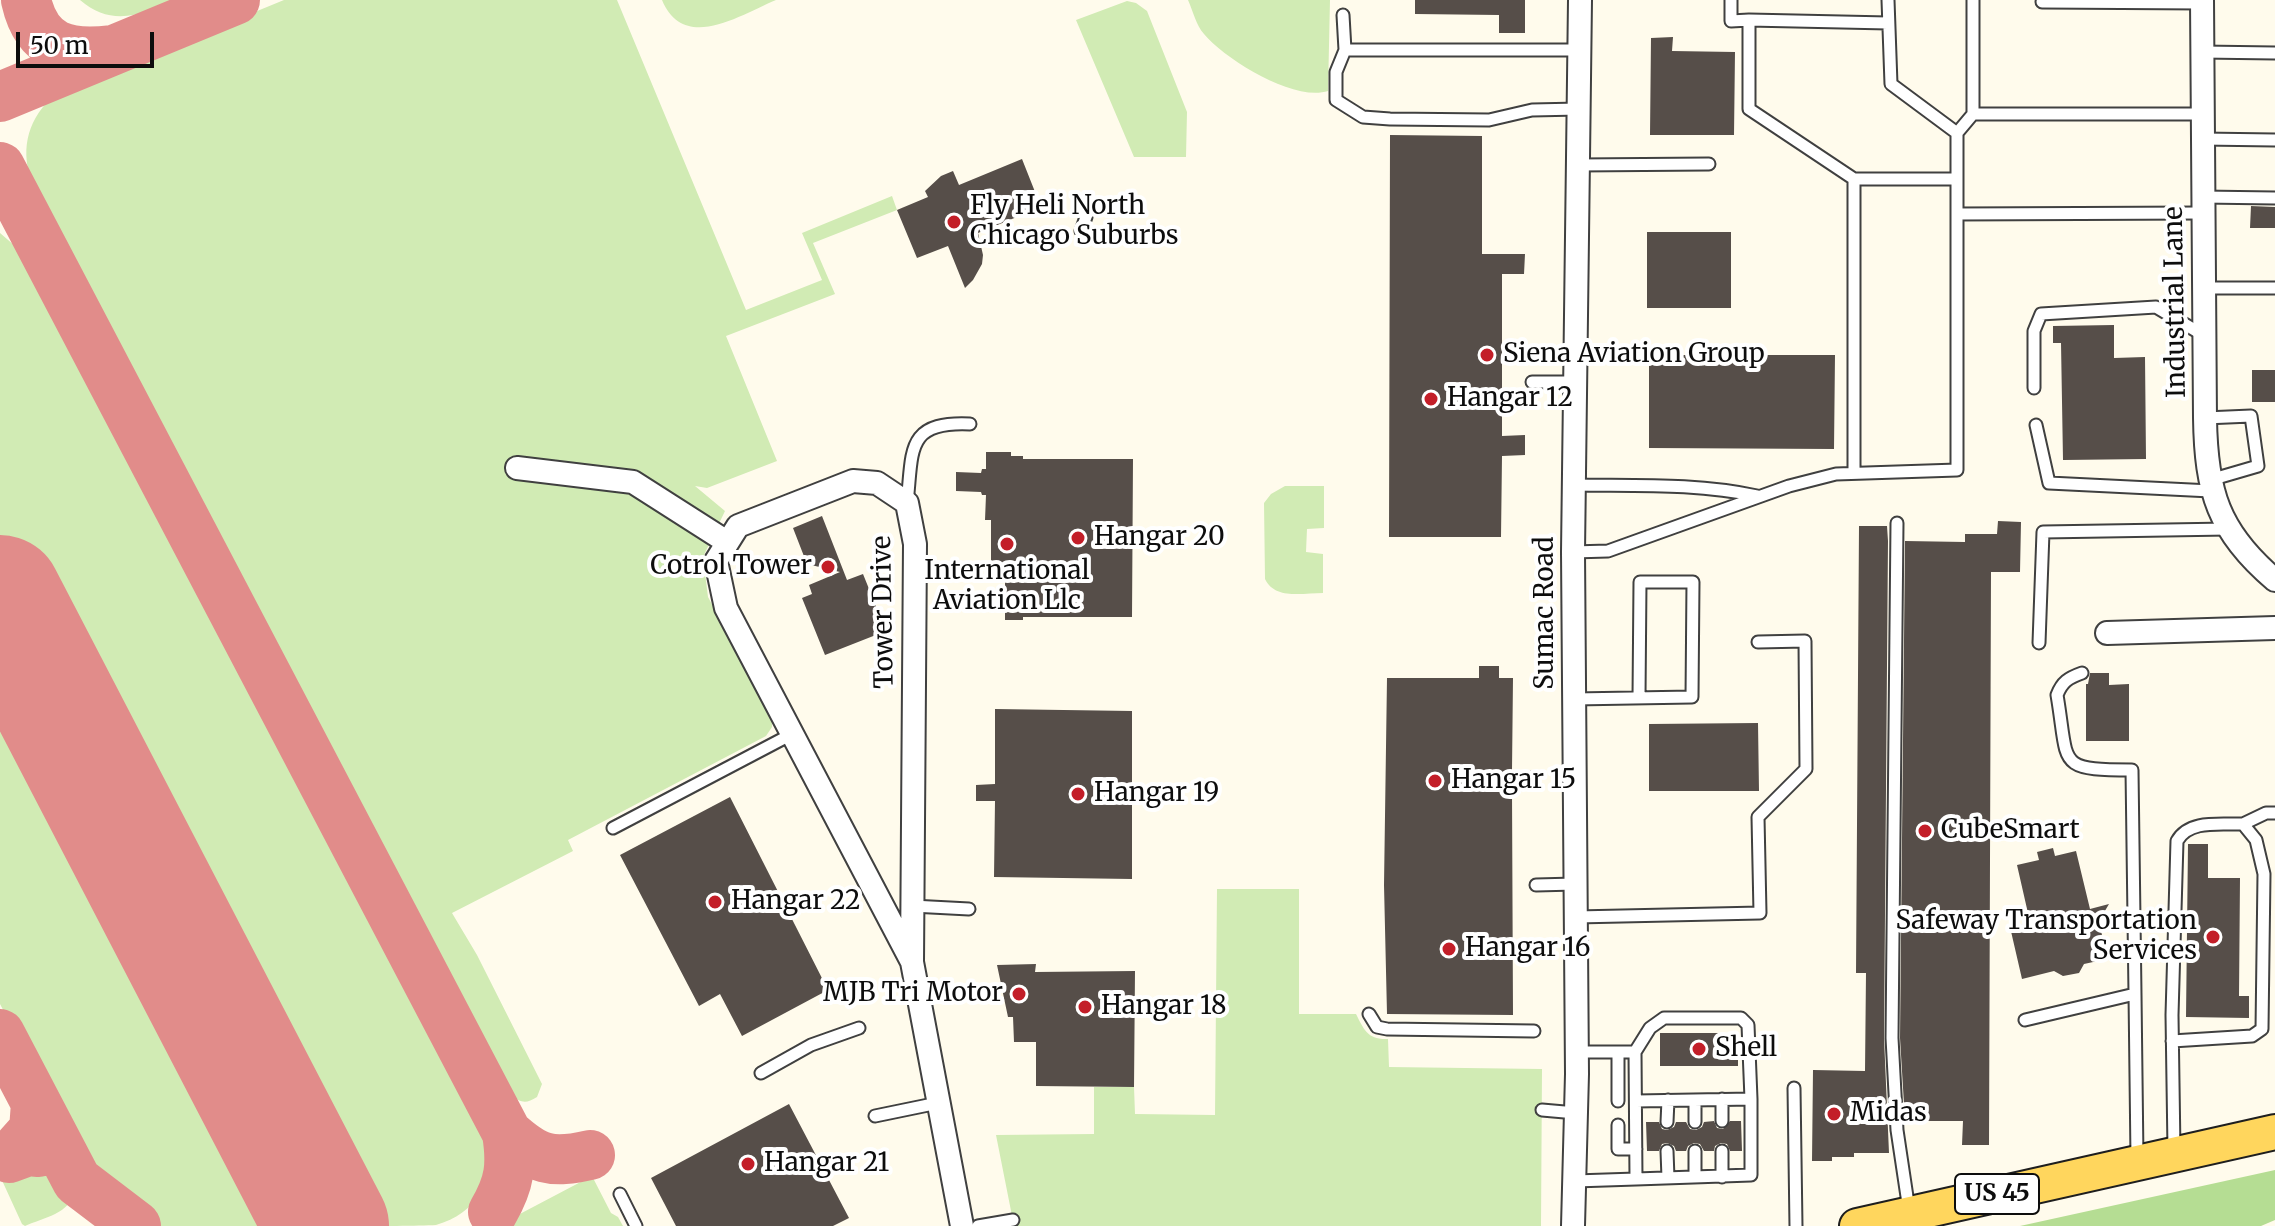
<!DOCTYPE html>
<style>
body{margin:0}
#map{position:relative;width:2275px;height:1226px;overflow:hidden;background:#fffbec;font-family:Merriweather,serif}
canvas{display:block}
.scale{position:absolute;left:16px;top:32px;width:138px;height:36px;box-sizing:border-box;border:4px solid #0d0d0d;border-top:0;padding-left:10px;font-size:24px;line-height:28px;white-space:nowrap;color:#0d0d0d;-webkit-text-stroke:6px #fff;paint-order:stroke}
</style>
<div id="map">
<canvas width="2275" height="1226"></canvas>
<div class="scale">50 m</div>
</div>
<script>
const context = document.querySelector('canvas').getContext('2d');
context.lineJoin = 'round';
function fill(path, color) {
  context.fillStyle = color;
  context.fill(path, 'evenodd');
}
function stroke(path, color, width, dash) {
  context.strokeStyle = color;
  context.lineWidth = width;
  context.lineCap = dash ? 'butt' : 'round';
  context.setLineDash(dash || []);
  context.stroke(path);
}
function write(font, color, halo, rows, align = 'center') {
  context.font = font + ' Merriweather,serif';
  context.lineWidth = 8;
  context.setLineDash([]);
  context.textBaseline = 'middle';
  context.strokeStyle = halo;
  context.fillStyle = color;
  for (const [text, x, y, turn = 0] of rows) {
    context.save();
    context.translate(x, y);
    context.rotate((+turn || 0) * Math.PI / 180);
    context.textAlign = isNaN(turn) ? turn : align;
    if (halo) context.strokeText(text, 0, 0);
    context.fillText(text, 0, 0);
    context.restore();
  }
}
fill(new Path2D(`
 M80,0H178C143,14 112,28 80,0Z
 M284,0H617L746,310L822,280L802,233L892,196L897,210L813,243L835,294L726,336L777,461L707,488L695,486L725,511L703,557L708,597L772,716V727L766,736L568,840L573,851L452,913L477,955L542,1084L537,1097C526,1104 521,1103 511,1095L31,180C20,146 29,118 55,94Z
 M662,0H776C740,15 684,53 662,0Z
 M1188,0H1330L1328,91C1294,102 1226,60 1204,34C1196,25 1193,11 1188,0Z
 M1127,1L1136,3L1147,11L1187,112L1186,157H1134L1076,20Z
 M0,233L22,252L489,1144C492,1183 477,1213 436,1225C419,1226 375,1226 354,1226L346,1219L0,551Z
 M1285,486H1324V528L1307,529L1306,552L1323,554V593C1303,593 1275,600 1265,579L1264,503L1271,494Z
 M0,638L305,1226H155L95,1179L84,1165L0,1004Z
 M1217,889H1299V1014H1356C1364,1030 1368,1040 1388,1039L1389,1067L1542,1069L1541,1226H1014L996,1135L1094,1134V1087H1134L1135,1114L1215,1115Z
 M29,1160L37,1162L74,1192C71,1213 43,1218 25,1226L22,1224L0,1176L1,1172Z
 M592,1176L611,1213L618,1217L623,1226H497Z`), '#d1ebb4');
fill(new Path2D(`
 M2275,1170V1220L2261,1226H2020Z`), '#b5dd93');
stroke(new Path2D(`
 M26,0C37,49 68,55 112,50
 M0,97L235,0
 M0,167L507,1133
 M0,1034L77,1181L136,1226
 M36,1103L34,1130L9,1158L28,1151L39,1152
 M493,1212C510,1183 512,1165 507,1133C537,1160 551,1164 590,1155`), '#e18c8a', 50);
stroke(new Path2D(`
 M0,597L327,1226`), '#e18c8a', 124);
fill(new Path2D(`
 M1415,0H1525V33H1499V15L1415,14Z
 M1673,37L1672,51L1735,52L1734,135H1650L1651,38Z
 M1390,135L1482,136V254H1525L1524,274H1502V436L1525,435V455L1502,456L1501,537H1389Z
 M1022,159L1041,207L978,233L983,255L982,264L973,280L965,288L948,246L917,258L897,210L928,197L925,191L941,176L953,171L959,185Z
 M2251,206L2275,207V228H2250Z
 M1647,232H1731V308H1647Z
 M2114,325V358L2145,357L2146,459L2063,460L2061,343H2053V326Z
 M1649,355H1835L1834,449L1649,448Z
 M2252,370H2275V402H2252Z
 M986,452H1011V456H1023V459H1133L1132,617H1023V620H1005V569H991V520H985L986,495H982L981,492L956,491V472L981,473L982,469H986Z
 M822,516L847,580L863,574L886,631L825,655L802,598L812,594L809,585L840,572L807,564L793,528Z
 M1998,521L2021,522L2020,572H1991L1989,1145H1962L1963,1121H1905L1900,1038L1905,541L1965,542V534H1997Z
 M1859,526H1887L1888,541L1884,1038L1889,1153H1854V1157H1832V1161H1812L1813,1070L1865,1071L1866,973H1856Z
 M1479,666H1499V678H1513L1512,770H1534V790L1512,792L1513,1015L1387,1014L1384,885L1387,678H1479Z
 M2090,673H2109V685L2129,684V741H2086V684H2088Z
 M995,709L1132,711V879L994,877L995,801H976V785L995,784Z
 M1758,723L1759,791H1649V724Z
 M730,797L828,990L742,1036L720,994L699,1006L620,855Z
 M2188,844H2208V878H2240L2239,996H2249V1018L2186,1017Z
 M2053,848L2055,856L2076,851L2090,909L2109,904L2099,921L2107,959L2084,964L2079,973L2063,976L2054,971L2022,979L2010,927L2030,922L2017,865L2039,860L2037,852Z
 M1036,964L1035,972L1135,971L1134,1087L1036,1086V1042H1014L1013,1017H1008L997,965Z
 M1660,1033H1738V1066H1660Z
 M789,1104L849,1218L833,1226H676L651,1178Z
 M1714,1121L1717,1128L1723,1129L1730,1121H1741L1742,1151H1730L1727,1144L1721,1143L1715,1146L1714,1151H1704L1700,1144L1694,1143L1688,1146L1686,1151H1676L1674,1146L1667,1143L1662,1144L1659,1151H1647L1646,1122H1659L1662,1129L1667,1130L1674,1127L1676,1122H1686L1690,1129L1696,1130L1702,1127L1704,1122Z`), '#564e49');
const lane = new Path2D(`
 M1731,0V21L1749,20
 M1888,0L1891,84L1957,133
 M2042,2L2202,3
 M1343,15L1345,50L1336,72V100L1363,117L1390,119L1489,120L1532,110L1579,109
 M1888,23L1749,20V109L1854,179H1957
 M1345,50H1580
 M2202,52L2275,53
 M1973,114H2202
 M2202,139L2275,140
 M1578,165L1709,164
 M1854,179V473
 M2202,197L2275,198
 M1957,214L2202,213
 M1081,231L1086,217
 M2204,288H2275
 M1532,382H1576
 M2034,388V331L2041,314L2156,307L2203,335
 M2205,418L2251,416L2258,466L2210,480
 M2036,425L2049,483L2211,491
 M1574,485C1635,486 1697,483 1757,496
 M907,503C913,451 905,421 970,424
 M1897,523L1892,1038L1897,1130L1909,1210
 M1573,552L1608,551L1789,486L1836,474L1957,470V133L1973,114V0
 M2039,643L2043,532L2228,529
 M2082,673C2068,678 2062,682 2057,695C2069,765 2055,770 2132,770L2135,994
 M1574,699L1692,697L1693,582H1640L1639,697
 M2243,824L2266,813H2275
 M613,828L792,734
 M1536,885L1575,884
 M912,906L969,909
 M1576,917L1760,913L1758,817L1806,769L1805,641L1758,642
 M1369,1014L1377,1027L1387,1029L1534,1031
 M2025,1020L2135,994L2137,1158
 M2172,1041L2252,1036L2262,1029L2264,874L2256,840L2243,824C2221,825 2189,819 2177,841L2172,1015L2174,1150
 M1577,1052H1635L1636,1179L1751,1175V1099L1636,1101
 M1635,1052L1650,1028L1664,1018H1741L1748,1025L1751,1099
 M761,1073L811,1045L859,1028
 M1794,1088L1796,1226
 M1722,1099V1121
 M1695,1100V1122
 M1618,1101V1052
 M1542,1110L1576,1113
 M875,1116L938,1103
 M1667,1122L1668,1100
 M1618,1125V1149H1636
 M1667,1151L1668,1178
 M1695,1151V1177
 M1722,1177V1151
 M1575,1181L1636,1179
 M620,1194L636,1226
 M978,1226L1013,1220`);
const street = new Path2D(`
 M2202,0L2205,418C2206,491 2218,532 2275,580
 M517,468L633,482L727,542
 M2107,633L2275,628
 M912,962L726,608L716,561L738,526L853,481L877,483L907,503L915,544L912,962L962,1226
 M1573,1226L1577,1074L1573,552L1580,0`);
const primary = new Path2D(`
 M1857,1226L2275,1132`);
stroke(lane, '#404040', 15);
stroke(street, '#404040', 26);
stroke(primary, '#1e1e1e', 38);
stroke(lane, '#fff', 11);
stroke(street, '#fff', 22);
stroke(primary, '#ffd65d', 34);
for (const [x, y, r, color] of [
 [954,222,8,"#c31e28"],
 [1487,355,8,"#c31e28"],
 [1431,399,8,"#c31e28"],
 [1078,538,8,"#c31e28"],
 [1007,544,8,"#c31e28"],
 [828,567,8,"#c31e28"],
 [1435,781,8,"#c31e28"],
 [1078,794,8,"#c31e28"],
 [1925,831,8,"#c31e28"],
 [715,902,8,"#c31e28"],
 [2213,937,8,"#c31e28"],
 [1449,949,8,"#c31e28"],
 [1019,994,8,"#c31e28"],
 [1085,1007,8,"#c31e28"],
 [1699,1049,8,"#c31e28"],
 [1834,1114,8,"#c31e28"],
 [748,1164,8,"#c31e28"]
]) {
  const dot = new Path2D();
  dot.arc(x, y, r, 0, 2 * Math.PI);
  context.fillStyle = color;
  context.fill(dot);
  stroke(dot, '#fff', 3);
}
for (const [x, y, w] of [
 [1997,1194,84]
]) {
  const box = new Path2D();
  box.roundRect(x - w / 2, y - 20, w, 40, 6);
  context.fillStyle = '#fff';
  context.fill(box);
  stroke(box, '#0d0d0d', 2);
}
write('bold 24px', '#0d0d0d', null, [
 ["US 45",1997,1194]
]);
write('26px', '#0d0d0d', '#fff', [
 ["Fly Heli North",970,207],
 ["Chicago Suburbs",970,237],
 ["Siena Aviation Group",1503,355],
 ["Hangar 12",1447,399],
 ["Hangar 20",1094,538],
 ["Cotrol Tower",812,567,"right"],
 ["International",1007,572,"center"],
 ["Aviation Llc",1007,602,"center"],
 ["Hangar 15",1451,781],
 ["Hangar 19",1094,794],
 ["CubeSmart",1941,831],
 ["Hangar 22",731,902],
 ["Safeway Transportation",2197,922,"right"],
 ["Services",2197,952,"right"],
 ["Hangar 16",1465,949],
 ["MJB Tri Motor",1003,994,"right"],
 ["Hangar 18",1101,1007],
 ["Shell",1715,1049],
 ["Midas",1850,1114],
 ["Hangar 21",764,1164]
], 'left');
write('26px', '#0d0d0d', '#fff', [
 ["Industrial Lane",2176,302,-91],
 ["Tower Drive",884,612,-91],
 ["Sumac Road",1546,613,-90]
]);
</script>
